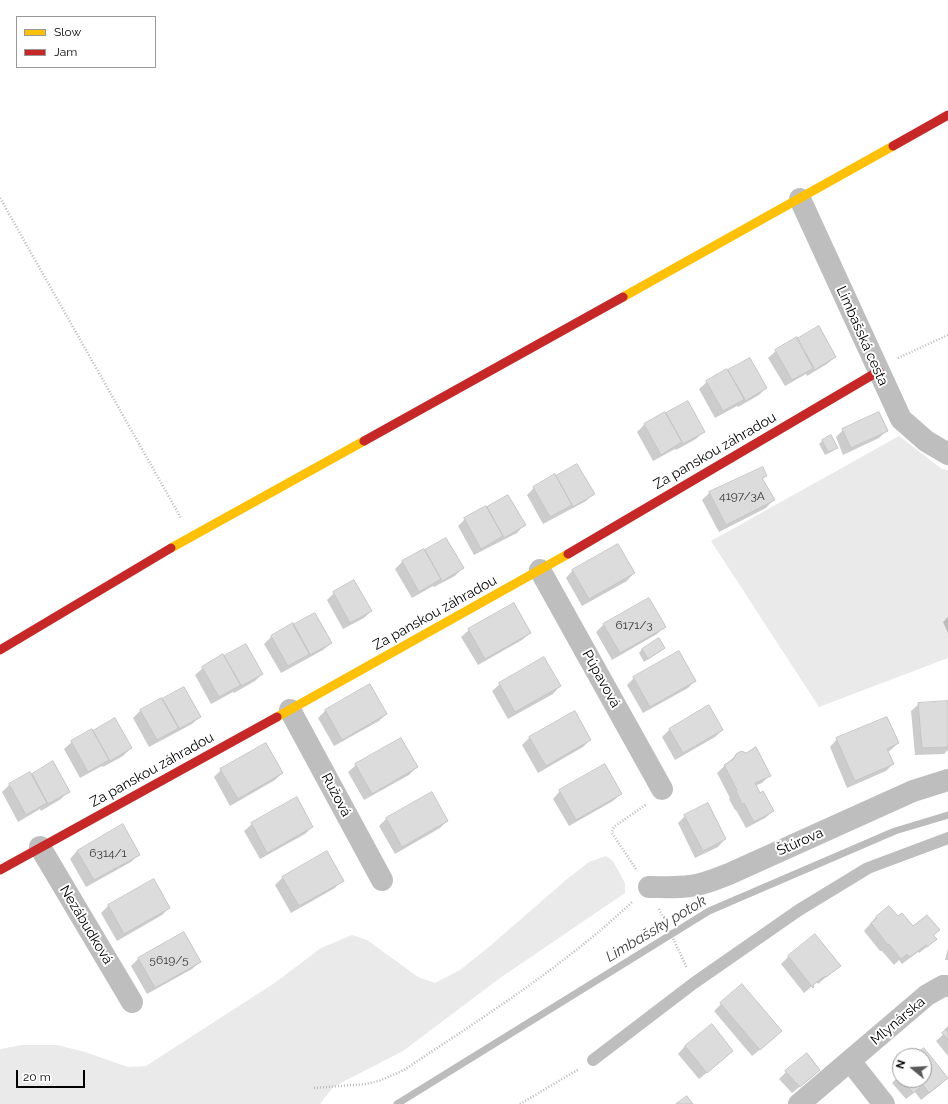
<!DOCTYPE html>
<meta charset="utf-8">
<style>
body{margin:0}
#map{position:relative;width:948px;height:1104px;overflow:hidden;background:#fff;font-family:Raleway,sans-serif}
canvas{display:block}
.legend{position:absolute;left:16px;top:16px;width:140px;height:52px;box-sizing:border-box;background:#fff;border:1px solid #999;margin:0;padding:5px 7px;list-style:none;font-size:12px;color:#000}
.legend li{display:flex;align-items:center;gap:8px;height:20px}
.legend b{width:20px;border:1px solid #999}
.north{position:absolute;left:892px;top:1048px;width:40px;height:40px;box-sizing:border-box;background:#fff;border:1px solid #999;border-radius:50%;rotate:288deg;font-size:11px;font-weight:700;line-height:16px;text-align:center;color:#000}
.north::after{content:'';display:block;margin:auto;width:14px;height:18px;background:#595959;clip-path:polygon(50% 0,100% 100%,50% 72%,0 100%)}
.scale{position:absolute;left:16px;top:1070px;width:69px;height:18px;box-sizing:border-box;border:2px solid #000;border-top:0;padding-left:5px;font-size:12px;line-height:14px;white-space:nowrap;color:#000;-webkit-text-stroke:3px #fff;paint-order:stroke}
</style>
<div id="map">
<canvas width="948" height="1104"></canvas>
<ul class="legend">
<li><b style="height:5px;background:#ffc107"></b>Slow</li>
<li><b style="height:5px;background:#c62828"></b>Jam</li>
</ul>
<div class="north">N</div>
<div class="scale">20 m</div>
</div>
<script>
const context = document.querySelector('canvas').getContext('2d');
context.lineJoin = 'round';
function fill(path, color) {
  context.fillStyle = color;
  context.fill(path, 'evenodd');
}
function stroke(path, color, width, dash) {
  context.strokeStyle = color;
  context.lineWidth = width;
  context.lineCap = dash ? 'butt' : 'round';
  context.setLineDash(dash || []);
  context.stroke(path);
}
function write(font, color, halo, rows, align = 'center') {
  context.font = font + ' Raleway,sans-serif';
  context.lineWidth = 4;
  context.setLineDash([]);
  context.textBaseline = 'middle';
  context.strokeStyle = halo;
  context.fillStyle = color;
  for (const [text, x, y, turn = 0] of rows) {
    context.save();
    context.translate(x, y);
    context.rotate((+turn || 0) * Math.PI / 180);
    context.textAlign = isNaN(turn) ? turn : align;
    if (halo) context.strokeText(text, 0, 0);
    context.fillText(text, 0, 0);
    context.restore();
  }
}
fill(new Path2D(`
 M899,436L942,469L948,470V658L819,707L711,541Z
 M606,856L613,861L625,883V893L500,978L403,1051L333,1087L320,1104H0V1049L22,1045H57L85,1052L128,1067L146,1066L276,982L321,948L352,935L367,940L418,977L435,983L460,970L490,946L567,879L589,862Z`), '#eaeaea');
fill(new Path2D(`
 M776,351L835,357L827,364L807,376L806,374L785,386L768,358Z
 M750,359L766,388L759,395L738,407L737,406L715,418L699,389L707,382Z
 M687,403L704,431L696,439L676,450L675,449L653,461L637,432L644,425L665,413L666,415Z
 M843,430L886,431L879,438L843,455L836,437Z
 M823,440L837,448L833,451L825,455L819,444Z
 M763,469L766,475L762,480L773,500L766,508L719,532L702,500L709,493Z
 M534,488L593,494L586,501L543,524L527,495Z
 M508,496L524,525L517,533L474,555L458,526L465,519Z
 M446,540L462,568L455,576L434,587L433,586L412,598L395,569L402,562L423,550L424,552Z
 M573,570L634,573L627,581L582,606L566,578Z
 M334,593L371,611L364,618L343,629L327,600Z
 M948,617V633L943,622Z
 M604,624L664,627L657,634L612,660L596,632Z
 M293,626L331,643L323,650L281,673L264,644L272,636Z
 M469,630L530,633L522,640L478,665L461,637Z
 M664,648L661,651L644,662L639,653L642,649Z
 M203,668L262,674L255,681L234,693L233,692L211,704L195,675Z
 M634,678L695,681L688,688L643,713L627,685Z
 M500,684L560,686L553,694L508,719L492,691Z
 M370,686L386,714L379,721L334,746L318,718L325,711Z
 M161,699L200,717L192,724L149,747L133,718L140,711Z
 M948,702V750L944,754L915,755L911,711L919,704Z
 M669,730H722L715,737L675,760L662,737Z
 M92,731L131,748L123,756L103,767L102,766L80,778L64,749L72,742Z
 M530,737L590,740L583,747L538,773L522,745Z
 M837,739L898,743L891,750L887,752L893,764L886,771L847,788L830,747Z
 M736,755L770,775L762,783L755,786L759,794L773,811L765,818L746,828L736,810H735L729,799L730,798L717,773Z
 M52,763L69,791L61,799L41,811L40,809L18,822L2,792L9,785L30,773L31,775Z
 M356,765L417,767L409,775L364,800L348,772Z
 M221,770L282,773L275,780L230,806L214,777Z
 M560,791L621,794L613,801L569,826L553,799Z
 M685,816L725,839L718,847L695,858L678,823Z
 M386,819L447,821L440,828L395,854L379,826Z
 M252,824L312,827L305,834L260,859L244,831Z
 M77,851L139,854L131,862L86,887L70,859Z
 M327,852L342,880L335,888L291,913L275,885L282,878Z
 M153,880L169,908L162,915L117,941L101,913L108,906Z
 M876,917L898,918L913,927L939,930L933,936L928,946L919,953L918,952L902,964L899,960L894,965L882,951H880L864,931Z
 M184,934L200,962L192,969L147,994L131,966L138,959Z
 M815,935L839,966L818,984L817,982L804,993L781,964L788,957Z
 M948,948V960H945Z
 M721,1004L774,1038L752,1056L714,1011Z
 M948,1026V1056L936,1041L946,1032L944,1030Z
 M685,1046L732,1051L725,1058L699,1079L678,1054Z
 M924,1049L947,1078L940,1085L921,1100L915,1092L906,1099L892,1083L900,1075V1080H924V1056H915Z
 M786,1072L812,1077L792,1093L779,1079Z`), '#0003');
stroke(new Path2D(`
 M397,1104L709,911L895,831L948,815`), '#bcbcbc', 7);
const building = new Path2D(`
 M819,326L836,357L814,370L797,339Z
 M797,337L814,368L792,380L775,350Z
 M750,358L767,388L745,401L728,370Z
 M727,369L745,399L723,411L706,381Z
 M688,401L705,432L683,444L666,413Z
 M665,412L682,442L661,455L644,424Z
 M879,412L888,431L851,448L842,429Z
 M831,435L838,448L828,452L822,440Z
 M577,464L595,494L573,507L556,476Z
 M763,467L767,476L762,478L775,500L726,525L709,492Z
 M555,474L572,505L550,517L533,487Z
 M508,495L526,525L504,538L487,507Z
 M486,506L503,536L481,549L464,518Z
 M446,538L464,568L442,581L425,550Z
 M618,544L635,573L589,599L572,570Z
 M424,549L441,579L419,592L402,561Z
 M354,580L372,611L350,623L333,592Z
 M649,598L666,627L620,653L603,624Z
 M514,603L531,633L485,659L468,629Z
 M315,613L332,643L310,655L293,625Z
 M293,623L310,654L288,666L271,636Z
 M659,638L665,648L648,659L642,649Z
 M246,644L263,674L241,686L224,656Z
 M679,651L696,681L650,707L633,677Z
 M223,654L241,685L219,697L202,667Z
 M544,657L561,686L515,712L499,683Z
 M370,684L387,714L342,740L325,710Z
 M184,687L201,717L179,729L162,699Z
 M162,698L179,728L157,740L140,710Z
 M948,701V747L922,748L918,703Z
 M709,705L723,730L683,753L669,729Z
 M575,711L591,740L546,766L529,737Z
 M887,717L899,743L887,749L894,764L855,781L836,738Z
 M115,718L132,748L110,761L93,731Z
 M92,729L109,760L88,772L71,741Z
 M401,738L418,767L372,794L355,764Z
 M266,743L283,773L238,799L220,769Z
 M756,747L771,776L755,783L760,793L763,791L774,811L754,822L744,803L742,804L736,791L737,790L724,765L734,759L736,754L741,751L746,753Z
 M53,761L70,792L48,804L32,774Z
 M605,764L622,794L576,820L559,790Z
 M30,772L47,803L26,815L9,784Z
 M432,792L448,821L402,847L386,818Z
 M297,797L313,827L267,853L251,823Z
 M708,803L726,839L703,851L684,815Z
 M123,824L140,855L94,880L77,851Z
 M327,851L344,881L299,906L282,877Z
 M154,879L170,908L124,934L108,905Z
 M889,906L898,916L902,913L913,926L927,915L940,930L933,935L937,939L927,947L926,945L910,957L907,954L901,959L889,944L888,945L871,923L877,918L876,917Z
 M184,932L201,962L155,988L138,958Z
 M815,934L841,966L826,977L825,976L813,985L814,987L813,988L788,956Z
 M742,984L782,1031L760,1050L720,1003Z
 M712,1024L733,1051L707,1073L685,1046Z
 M948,1029V1040L942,1033Z
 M924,1048L948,1078L929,1093L923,1085L913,1093L903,1080H924V1056H914Z
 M807,1053L820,1070L800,1087L785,1071Z
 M687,1096L693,1104H676Z`);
fill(building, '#dcdcdc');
stroke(building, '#c5c5c5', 1);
stroke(new Path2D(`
 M0,198L181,518
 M898,358L948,335
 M636,869L612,833L613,829L615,826L647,804
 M659,909L687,968
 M314,1088L365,1084L379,1081L404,1070C482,1018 563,967 632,902
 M520,1104L579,1069`), '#b8b8b8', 2.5, [1, 2]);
stroke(new Path2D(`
 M593,1060L694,983L799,910L868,868L948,838`), '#bebebe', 12);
stroke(new Path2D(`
 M800,199L901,419L926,441L948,454
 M540,570L662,789
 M290,710L382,880
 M40,847L132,1002
 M649,887C663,887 676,888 690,886C703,885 716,879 729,874L913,791L948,780
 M850,1061L884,1104
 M799,1104L927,995L943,986H948`), '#bebebe', 22);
stroke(new Path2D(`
 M623,297L893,146
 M171,548L364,441
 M277,717L568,554`), '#ffc107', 9);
stroke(new Path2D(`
 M893,146L948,115
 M364,441L623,297
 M568,554L879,371
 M0,650L171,548
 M0,870L277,717`), '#c62828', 9);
write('12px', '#373737', null, [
 ["4197/3A",742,496],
 ["6171/3",634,625],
 ["6314/1",108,853],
 ["5619/5",169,960]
]);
write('14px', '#000', '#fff', [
 ["Limbašská cesta",862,336,66],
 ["Za panskou záhradou",715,451,-30],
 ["Za panskou záhradou",435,613,-29],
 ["Púpavová",601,679,61],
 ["Za panskou záhradou",152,770,-29],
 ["Ružová",336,795,62],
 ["Štúrova",800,842,-24],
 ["Nezábudková",86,925,59],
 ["Mlynárska",898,1021,-40]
]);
write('italic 15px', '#404040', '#fff', [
 ["Limbašský potok",656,929,-31]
]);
</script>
